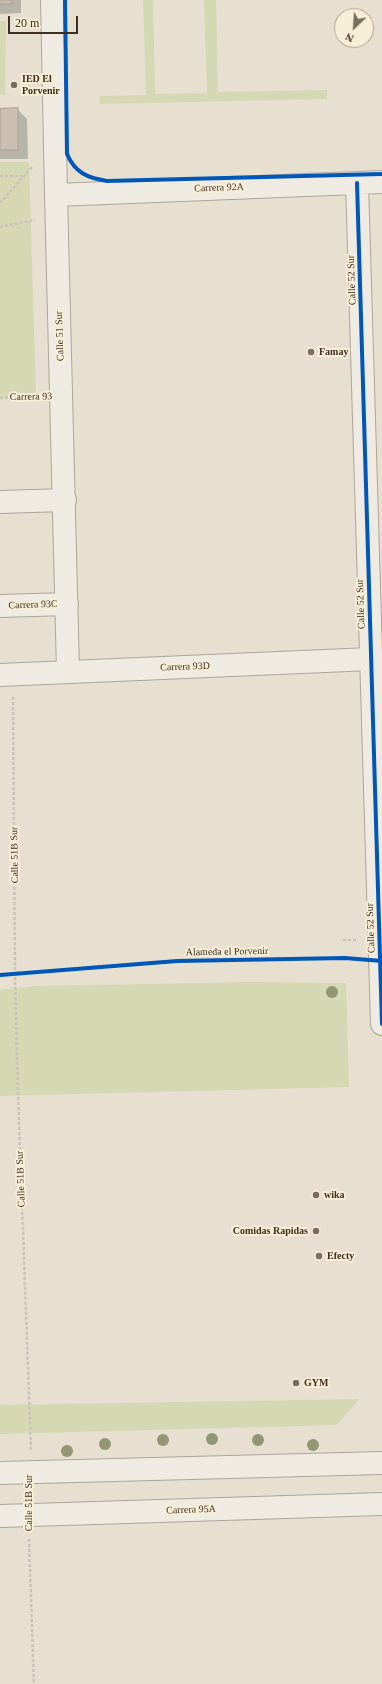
<!DOCTYPE html>
<style>
body{margin:0}
#map{position:relative;width:382px;height:1684px;overflow:hidden;background:#e7e0d1;font-family:"Times New Roman",serif}
canvas{display:block}
.north{position:absolute;left:334px;top:8px;width:40px;height:40px;box-sizing:border-box;background:#f7eed8;border:1px solid #ada18e;border-radius:50%;rotate:205deg;font-size:11px;font-weight:700;line-height:16px;text-align:center;color:#3d2e20}
.north::after{content:'';display:block;margin:auto;width:14px;height:18px;background:#786c5e;clip-path:polygon(50% 0,100% 100%,50% 72%,0 100%)}
.scale{position:absolute;left:8px;top:16px;width:70px;height:18px;box-sizing:border-box;border:2px solid #3d2e20;border-top:0;padding-left:5px;font-size:12px;line-height:14px;white-space:nowrap;color:#3d2e20;-webkit-text-stroke:3px #f7eed8;paint-order:stroke}
</style>
<div id="map">
<canvas width="382" height="1684"></canvas>
<div class="north">N</div>
<div class="scale">20 m</div>
</div>
<script>
const context = document.querySelector('canvas').getContext('2d');
context.lineJoin = 'round';
function fill(path, color) {
  context.fillStyle = color;
  context.fill(path, 'evenodd');
}
function stroke(path, color, width, dash) {
  context.strokeStyle = color;
  context.lineWidth = width;
  context.lineCap = dash ? 'butt' : 'round';
  context.setLineDash(dash || []);
  context.stroke(path);
}
function write(font, color, halo, rows, align = 'center') {
  context.font = font + ' "Times New Roman",serif';
  context.lineWidth = 4;
  context.setLineDash([]);
  context.textBaseline = 'middle';
  context.strokeStyle = halo;
  context.fillStyle = color;
  for (const [text, x, y, turn = 0] of rows) {
    context.save();
    context.translate(x, y);
    context.rotate((+turn || 0) * Math.PI / 180);
    context.textAlign = isNaN(turn) ? turn : align;
    if (halo) context.strokeText(text, 0, 0);
    context.fillText(text, 0, 0);
    context.restore();
  }
}
fill(new Path2D(`
 M143,0H153L155,94L207,93L204,0H216L218,92L327,90V99L100,104L99,96L146,95Z
 M0,21H6L5,95L0,94Z
 M0,162H29L36,397L0,398Z
 M252,982L346,983L349,1087L0,1096V990L36,986Z
 M359,1399L337,1425L0,1434V1405Z`), '#d6d7b3');
fill(new Path2D(`
 M0,0H21V13L0,14Z
 M17,109L27,119L28,159H0V110Z`), '#0003');
const building = new Path2D(`
 M0,0H12V4H0Z
 M18,108V150H0V109Z`);
fill(building, '#cbbfb2');
stroke(building, '#a89c90', 1);
const minor = new Path2D(`
 M56,195L68,672
 M0,502L65,500
 M0,606L67,604
 M0,675L371,659`);
const tertiary = new Path2D(`
 M52,0L56,195L382,182
 M357,183L382,1024
 M0,1473L382,1463
 M0,1516L382,1504`);
stroke(minor, '#ada599', 24);
stroke(tertiary, '#ada599', 24);
stroke(new Path2D(`
 M0,176H22
 M0,203L33,166
 M0,227L35,220
 M0,398L38,397
 M13,697L15,974L18,1095L31,1450
 M343,940H358
 M29,1539L34,1684`), '#c8c2b9', 2.5, [3, 2]);
stroke(minor, '#efebe3', 22);
stroke(tertiary, '#efebe3', 22);
stroke(new Path2D(`
 M65,0L67,154C75,173 88,178 107,181L382,174
 M357,183L382,1024
 M0,975L177,961L345,958L382,961`), '#0057b8', 4);
context.fillStyle = '#929673';
for (const [x, y] of [
 [332,992],
 [212,1439],
 [163,1440],
 [258,1440],
 [105,1444],
 [313,1445],
 [67,1451]
]) {
  context.beginPath();
  context.arc(x, y, 6, 0, 2 * Math.PI);
  context.fill();
}
for (const [x, y, r, color] of [
 [14,85,4,"#786c5e"],
 [311,352,4,"#786c5e"],
 [316,1195,4,"#786c5e"],
 [316,1231,4,"#786c5e"],
 [319,1256,4,"#786c5e"],
 [296,1383,4,"#786c5e"]
]) {
  const dot = new Path2D();
  dot.arc(x, y, r, 0, 2 * Math.PI);
  context.fillStyle = color;
  context.fill(dot);
  stroke(dot, '#f7eed8', 1.5);
}
write('bold 10px', '#3d2e20', '#f7eed8', [
 ["IED El",22,79],
 ["Porvenir",22,91],
 ["Famay",319,352],
 ["wika",324,1195],
 ["Comidas Rapidas",308,1231,"right"],
 ["Efecty",327,1256],
 ["GYM",304,1383]
], 'left');
write('10px', '#3d2e20', '#f7eed8', [
 ["Carrera 92A",219,188,-2],
 ["Calle 52 Sur",352,280,-92],
 ["Calle 51 Sur",60,336,-92],
 ["Carrera 93",31,397,-1],
 ["Calle 52 Sur",361,604,-92],
 ["Carrera 93C",33,605,-2],
 ["Carrera 93D",185,667,-2],
 ["Calle 51B Sur",15,855,-91],
 ["Calle 52 Sur",371,928,-92],
 ["Alameda el Porvenir",227,952,-1],
 ["Calle 51B Sur",21,1179,-92],
 ["Calle 51B Sur",29,1503,-90],
 ["Carrera 95A",191,1510,-2]
]);
</script>
